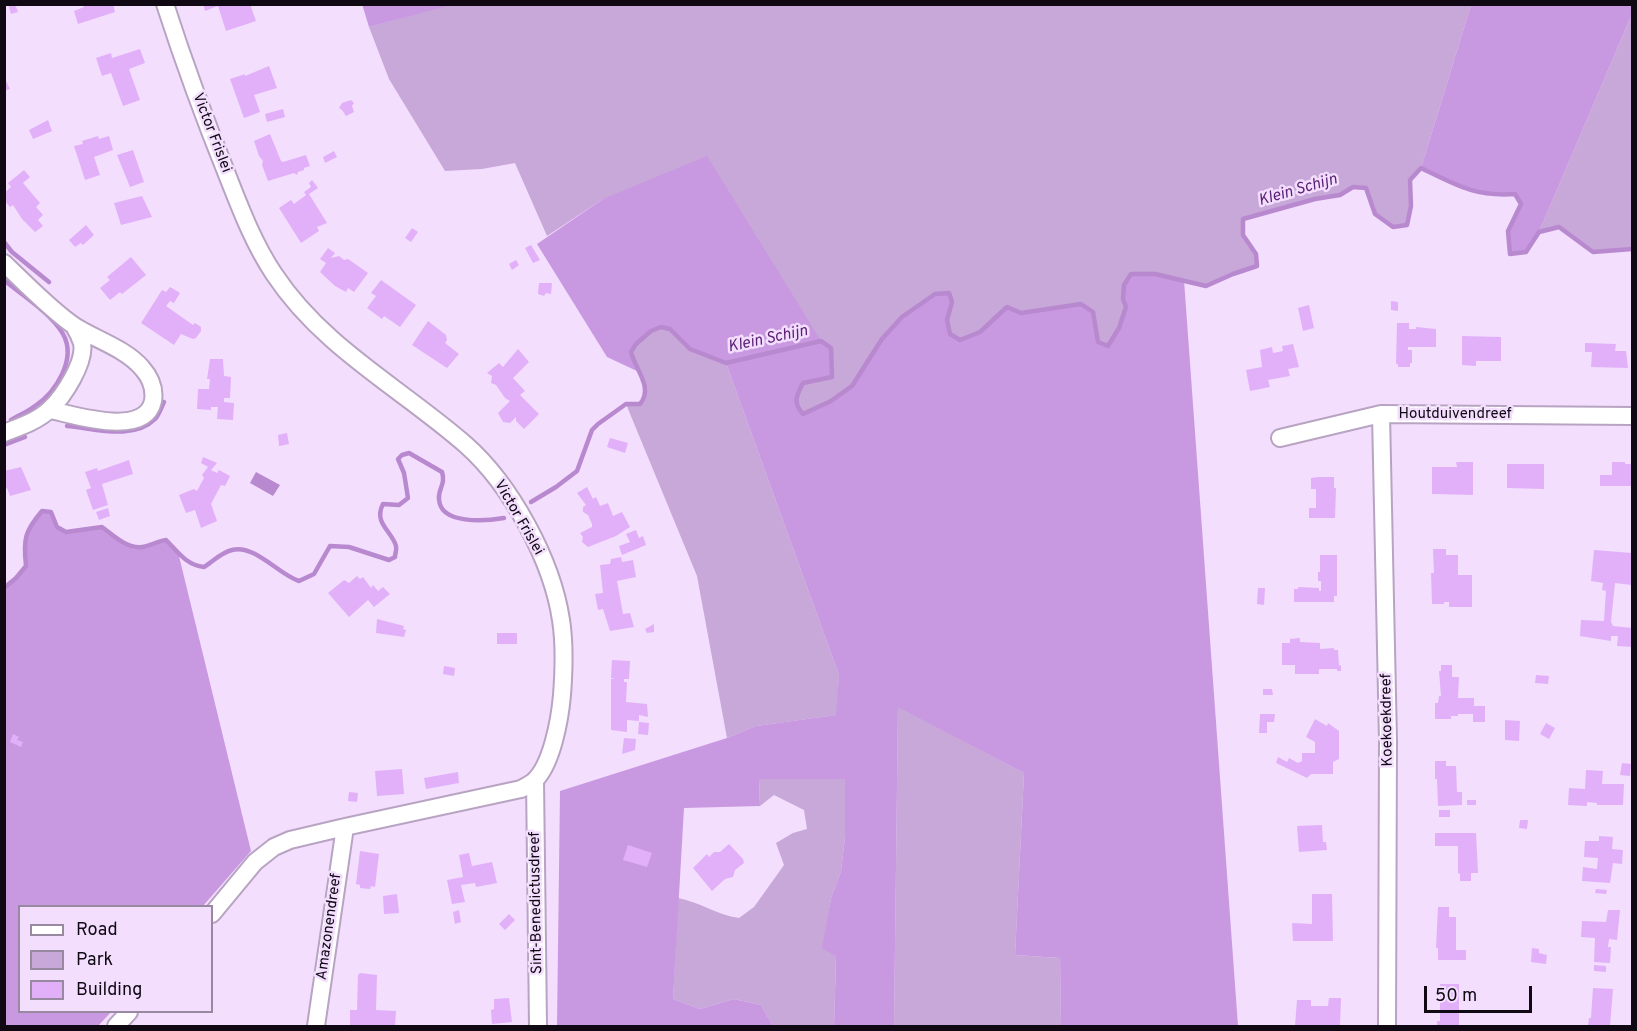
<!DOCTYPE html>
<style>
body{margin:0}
#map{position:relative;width:1637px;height:1031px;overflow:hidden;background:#f3defe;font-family:Overpass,sans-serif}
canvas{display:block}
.frame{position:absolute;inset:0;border:6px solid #100913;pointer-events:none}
.legend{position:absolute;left:18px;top:905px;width:195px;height:108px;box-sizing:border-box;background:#f3defe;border:2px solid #9889a0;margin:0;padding:8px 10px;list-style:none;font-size:18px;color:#100913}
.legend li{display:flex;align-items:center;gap:12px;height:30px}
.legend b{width:30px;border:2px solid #9889a0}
.scale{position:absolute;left:1424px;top:986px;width:108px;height:27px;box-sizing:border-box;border:3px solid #100913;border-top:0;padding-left:8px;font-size:18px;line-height:21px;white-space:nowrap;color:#100913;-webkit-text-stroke:4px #f3defe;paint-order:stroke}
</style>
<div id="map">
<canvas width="1637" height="1031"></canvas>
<div class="frame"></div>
<ul class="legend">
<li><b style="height:8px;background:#fff"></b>Road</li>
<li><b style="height:16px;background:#c8a7d9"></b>Park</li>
<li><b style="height:16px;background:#e1b0f9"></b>Building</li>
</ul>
<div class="scale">50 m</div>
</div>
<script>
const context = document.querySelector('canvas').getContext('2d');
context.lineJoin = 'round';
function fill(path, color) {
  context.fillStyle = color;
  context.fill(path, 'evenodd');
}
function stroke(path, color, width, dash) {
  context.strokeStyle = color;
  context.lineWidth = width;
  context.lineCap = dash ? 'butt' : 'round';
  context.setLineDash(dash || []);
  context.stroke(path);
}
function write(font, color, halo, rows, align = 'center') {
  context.font = font + ' Overpass,sans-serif';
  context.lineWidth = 5;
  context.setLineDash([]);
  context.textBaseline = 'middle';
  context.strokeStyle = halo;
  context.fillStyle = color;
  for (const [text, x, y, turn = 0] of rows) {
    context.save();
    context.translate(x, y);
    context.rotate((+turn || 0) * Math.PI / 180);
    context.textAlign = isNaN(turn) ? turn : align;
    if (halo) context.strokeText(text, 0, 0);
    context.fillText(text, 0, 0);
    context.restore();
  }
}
fill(new Path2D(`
 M451,4L1471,5L1421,168L1410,180L1411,206L1407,225L1393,227L1375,214L1366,188L1353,187L1340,195L1315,199L1243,219V235L1256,254L1257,266L1233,274L1206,286L1155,274L1123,299C1128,316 1117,332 1108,346L1098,342L1095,328L1034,311L994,318L980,332L960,340L950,334L947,320L951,302L935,294L902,317L882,339L852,386L831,401L803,414C793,403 796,396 803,383L832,376L831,349L821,341L603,199L547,236L515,163L482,169L445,171L389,79L369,27Z
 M1632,14V249L1593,252L1559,227L1539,232Z
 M661,327L670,329C687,349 701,354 726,363L839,675L837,715L756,726L727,738L697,576L626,404H640C654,388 635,369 631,352C638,340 648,332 661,327Z
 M898,706L1024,773L1015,955L1060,958L1061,1026H894Z
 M759,779H845V837L841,871L831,898L823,947L836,957L834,1026H773L761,1005L734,999L700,1009L673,999L678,898C700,902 717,915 739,918L754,907L784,865L776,843L793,833L807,829L804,810L774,795L760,806Z`), '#c8a7d9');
fill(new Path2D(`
 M362,4H451V5L369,27Z
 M1471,5H1632V14L1539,232L1526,252L1510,254L1508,231L1521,204L1515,194C1473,196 1458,186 1421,168Z
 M707,156L821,341L831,348L832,377L803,383C796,396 793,403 803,414L831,401L852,386L882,339L902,317L935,294L949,293L952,302L947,320L950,334L960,340L980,332L1007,307L1021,313L1081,304L1093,312L1098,342L1108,346L1119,328L1125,307L1123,299L1124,285L1131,274H1155L1184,280L1238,1026H1061L1060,958L1015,955L1024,773L898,707L894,1026H834L836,957L822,948L831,898L841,871L845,837V779H759L760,806L684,808L673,999L700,1009L734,999L761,1005L773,1026H557L560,791L727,738L756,726L836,715L839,675L726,363C714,359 700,356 690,349C682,344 677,333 670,329C655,321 637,341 631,352L634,363L639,372L607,357L537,244L603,199Z
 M42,511L51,512L57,527L66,531L102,527C113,535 127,549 142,547C150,546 158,541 166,540L178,552L251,851L203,906H20V1012H111L98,1026H5L4,588L16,578L26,566C23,539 25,531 42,511Z`), '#c899e0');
fill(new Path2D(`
 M256,472L280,485L273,496L250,483Z`), '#b889cf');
stroke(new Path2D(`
 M4,242L12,252L49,282
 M4,280C22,295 52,314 63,334C77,359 56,392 35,406C28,412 19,415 11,420
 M67,426C94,428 133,441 155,419C159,415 161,408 164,402
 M4,445L25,437
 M531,502L556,487L577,471L592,430L598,424L626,404H640C654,388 635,369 631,352L636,344L651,331L661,327L670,329L690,349L726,363L821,341L831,348L832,377L803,383C796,396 793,403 803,414L831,401L852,386L882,339L902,317L935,294L949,293L952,302L947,320L950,334L960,340L980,332L1007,307L1021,313L1081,304L1093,312L1098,342L1108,346L1119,328L1126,307L1123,299L1124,285L1131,274H1155L1206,286L1233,274L1257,266L1256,254L1243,235V219L1315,199L1340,195L1353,187L1366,188L1375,214L1393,227L1407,225L1411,206L1410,180L1421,168C1456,185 1475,197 1515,194L1521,204L1508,231L1510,254L1526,252L1539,232L1559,227L1593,252L1632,249
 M4,588L16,578L26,566C23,539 25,531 42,511L51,512L57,527L66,532L102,527C113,535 127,549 142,547C150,546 158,541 166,540C178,552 186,565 204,567C212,562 222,552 232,550C255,544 279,575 299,581L314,574L330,546L349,547L389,560L395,557C395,553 397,550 396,546C392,531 373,523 383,504L399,505L408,498L404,473L398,459L402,455L409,453L442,472C446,485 438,488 439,499C440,525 486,521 504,518`), '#b889cf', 4.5);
fill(new Path2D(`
 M8,4H15L18,12L11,14Z
 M83,4H113L115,12L78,24L74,11L84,7Z
 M203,4H250L256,21L226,31L218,6L205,11Z
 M140,49L145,63L129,69L140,100L123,106L111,73L102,76L96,58L111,53L112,58Z
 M269,66L277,88L254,95L260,112L244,118L230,79L245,74V76Z
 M4,77L10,89L4,91Z
 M351,100L354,103L352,106L354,112L346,116L342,110L339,108L342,103Z
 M283,109L285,117L267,122L265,114Z
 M48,120L52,131L33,139L29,130Z
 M270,134L281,161L283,162L306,155L310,166L304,168V170L298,172L297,175L294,173L268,181L262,165L263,161L259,156L254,141Z
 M98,136L99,139L109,136L113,150L94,157L100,175L85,180L74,146L83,144L82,141Z
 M133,150L144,182L130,187L117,155Z
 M334,151L337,157L325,163L323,157Z
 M24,170L30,177L23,183L40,203L36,207L43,215L38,220L43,226L35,232L22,219L13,205L10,207L4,200V193L11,187L8,183Z
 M312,180L318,188L309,194L327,223L317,227L319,231L301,243L279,208L291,200L294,204L306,195L304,192L311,187L309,183Z
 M142,196L152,217L121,225L114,203Z
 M86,225L94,235L83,245L81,243L75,247L69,240Z
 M412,228L418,232L411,242L405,238Z
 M531,245L540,260L533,263L525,248Z
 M328,248L335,253L331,258L339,256L344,260L348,259L368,273L354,292L348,288L346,292L335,286L320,272L326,263L320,259Z
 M131,257L146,275L122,294L120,292L110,300L100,288L110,280L107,277Z
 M516,260L519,265L512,270L509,264Z
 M381,280L416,305L400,327L384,316L382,319L367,308L376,296L371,293Z
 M539,283H552L551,294L546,293L544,296L538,294Z
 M170,287L180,293L174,303L170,301L166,306L193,325L195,323L201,327V331L196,338L193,339L181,334L174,345L141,323L162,290L166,292Z
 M1391,301L1398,302V311L1391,310Z
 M1309,305L1314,328L1303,331L1298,308Z
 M428,321L446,335L447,340L445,343L459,354L447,368L412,345Z
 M1397,323H1409V329H1416V327L1436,329V347H1408V350H1412V363H1410V367H1398V364H1396Z
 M1462,336L1501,337V361H1476V366L1462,365Z
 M1585,343L1616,344L1615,351H1626L1628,368L1591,367L1592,352H1585Z
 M1293,344L1299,367L1288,369L1290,376L1268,380L1270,387L1250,391L1246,370L1262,367L1260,350L1272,347L1273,353L1283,351L1282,346Z
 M518,349L529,362L513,378L525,391L520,395L539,414L524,429L516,421V417L510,423L503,422L498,413L510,401L505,398L496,385L491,383L492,376L487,373L499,363L503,367Z
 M210,359H223L224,376L231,377L230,398H224V402L234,403L233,420L217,419L218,407H211V410L197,409L198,389H209L210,379H207Z
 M287,433L289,444L279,446L278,435Z
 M610,438L628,443L625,453L607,447Z
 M203,457L217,463L211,470L217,473L219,470L230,476L225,486L221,485L211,504L217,521L201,528L195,510L186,513L179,495L194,489L197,491L204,478L202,475L208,467L201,463Z
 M129,460L133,474L102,484L108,505L93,510L86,490L91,488L85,472L97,468L98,471Z
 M1456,462H1473V495L1432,494V467H1457Z
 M1612,462H1625V464H1632V486H1600V475H1612Z
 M1507,464H1544V489L1507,488Z
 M21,467L31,490L10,496L7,488L4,489V471Z
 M1318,477H1334V488H1336L1335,518H1309V508H1316V489H1311V478Z
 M587,487L593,499L596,497L600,506L608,503L613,516L622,512L630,527L616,536L588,547L582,542L583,537L580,533L592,527V524L588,515L583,512V507L586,505L577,493Z
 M108,508L110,516L99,520L96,512Z
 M636,530L639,538L643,536L646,545L622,555L619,546L630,542L626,534Z
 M1433,549H1446V555H1458V575H1472V607H1449V602H1444V604H1432L1431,573H1434Z
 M1594,550L1632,553V585L1615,583L1611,622L1613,626L1632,628V647L1617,646L1618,636H1611V641L1580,636L1581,620L1604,621L1606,591L1602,590L1603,583L1591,581Z
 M1320,555H1337V596H1334V602H1294V589H1298V587L1319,588V591H1321V581H1318V572H1320Z
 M621,557L622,562L633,560L636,577L617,581L623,614L630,613L634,627L610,631L603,609L598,610L595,594L603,593L600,565L610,564L611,559Z
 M357,576L360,579L363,577L371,588L373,585L378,591L383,587L390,594L374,607L368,600L349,617L328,593L344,580L349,583Z
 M1258,588H1265L1264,605L1257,604Z
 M377,619L404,626L403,629L406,630L404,637L376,633Z
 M654,624V632L647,633L645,629Z
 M497,633H517V644H497Z
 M1300,638V642L1320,643V649L1334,648V650H1338L1339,666L1341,665V671H1337V669H1319V674H1295V665H1282V643H1290V639Z
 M612,660L630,661L629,679H624V682H627L626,702L647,704L648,717L639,715V721L627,720V732L611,730V679H615L611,678Z
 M1441,665H1452V677H1459L1458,698H1474V706H1485V722H1473V714H1458V716H1451V719H1435V703H1438L1439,696H1441L1439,671H1441Z
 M444,666L455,668L454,676L443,674Z
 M1536,675L1549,676L1548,684L1535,683Z
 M1263,689H1272L1273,695H1263Z
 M1260,714H1275L1274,722H1267V733H1259Z
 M1315,719L1327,726L1328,723L1339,731V759L1333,762V774H1311L1307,778L1276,763L1278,757L1287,762L1289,758L1298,763L1302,761V753H1315V742L1306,737Z
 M1505,720L1520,721L1519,741L1505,740Z
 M639,722L649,723L648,735L638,734Z
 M1546,723L1555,728L1549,739L1540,734Z
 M13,734L19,737L17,740L23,742L21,747L10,742Z
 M624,738L636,739L635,750L622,754Z
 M1435,761H1446V766H1456L1457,792H1462V805L1438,806L1437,779H1435Z
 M1622,763L1631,764L1630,776L1620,775Z
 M402,769L404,794L377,796L375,771Z
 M1586,770L1603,771L1602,784H1624L1623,805H1597V803L1587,802V806L1568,805L1569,788L1585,789Z
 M458,772L459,783L426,789L424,778Z
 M349,792L358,793L357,802L348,801Z
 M1467,800H1476V805H1467Z
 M1439,810H1450V817H1439Z
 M1520,820H1528L1527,829L1519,828Z
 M1322,825L1323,842H1326L1327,850L1299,852L1297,826Z
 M1435,833H1476L1478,873H1471V881H1460V874L1458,873V846H1435Z
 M1599,836L1613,837L1612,849L1623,850L1622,864L1613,863L1610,883L1582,881L1583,867L1597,869L1598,858L1584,857L1585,841H1599Z
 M729,844L743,859L744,863L735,870L733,877L725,879L712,891L693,868L707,854L709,857L714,852H720Z
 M628,845L652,853L647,867L623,860Z
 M360,851L379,854L375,887L371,886L370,889L360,888V885L356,884Z
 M469,853L472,866L492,862L497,883L476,887L475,883L461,885L465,902L452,904L447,880L463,877L459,855Z
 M1596,889L1607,890L1606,894L1595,893Z
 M397,894L399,913L384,914L383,896Z
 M1312,894H1332L1333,941H1293L1292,923L1312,924Z
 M1438,907H1449V917H1456V950H1466V960H1438V948H1436Z
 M459,910L461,922L455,924L453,912Z
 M1608,910H1620L1617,940L1609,939L1608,947H1611L1610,963L1594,962L1595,938L1581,937L1582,921L1606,922Z
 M509,914L515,920L505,930L499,924Z
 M1532,948L1539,949V953L1547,955L1546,964L1531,962Z
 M1594,965L1606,966V972L1594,971Z
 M360,973L377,975L376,1010L396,1011L395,1026L350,1025V1010H357L358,975Z
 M1440,984H1459V1026H1437V1021H1440Z
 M1593,988L1613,989L1610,1026H1588L1589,1018H1591Z
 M509,998L512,1022L492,1024L491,1010L494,1009V999Z
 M1329,998H1341L1340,1026H1295L1297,1000H1311V1006H1328Z`), '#e1b0f9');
const minor = new Path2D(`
 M165,4C184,63 205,120 228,177C241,210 254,244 274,274C323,348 401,388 466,445C511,485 552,560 561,620C565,645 564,669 562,695C560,718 552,766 533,782C529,785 525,787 521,789L345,827L290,840L274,847L255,862L212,914
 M4,263C24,282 54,313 76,327C97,340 126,349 142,368C151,378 155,388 153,401C145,438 75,415 50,410
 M1381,414L1388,741L1387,1026
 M4,433C19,427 38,421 50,409C63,397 86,362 82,343C80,337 77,331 74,326
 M1280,438L1381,414L1632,416
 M535,780L538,1026
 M116,1026L129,1012
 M316,1026L345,827`);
stroke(minor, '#b8a4c2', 20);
stroke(minor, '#fff', 16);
write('15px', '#100913', '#f3defe', [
 ["Victor Frislei",211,133,69],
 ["Houtduivendreef",1455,415],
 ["Victor Frislei",518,518,60],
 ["Koekoekdreef",1388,720,-91],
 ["Sint-Benedictusdreef",537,903,-91],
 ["Amazonendreef",330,927,-82]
]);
write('italic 16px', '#5c2175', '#f3defe', [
 ["Klein Schijn",1298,191,-16],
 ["Klein Schijn",768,340,-12]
]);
</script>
